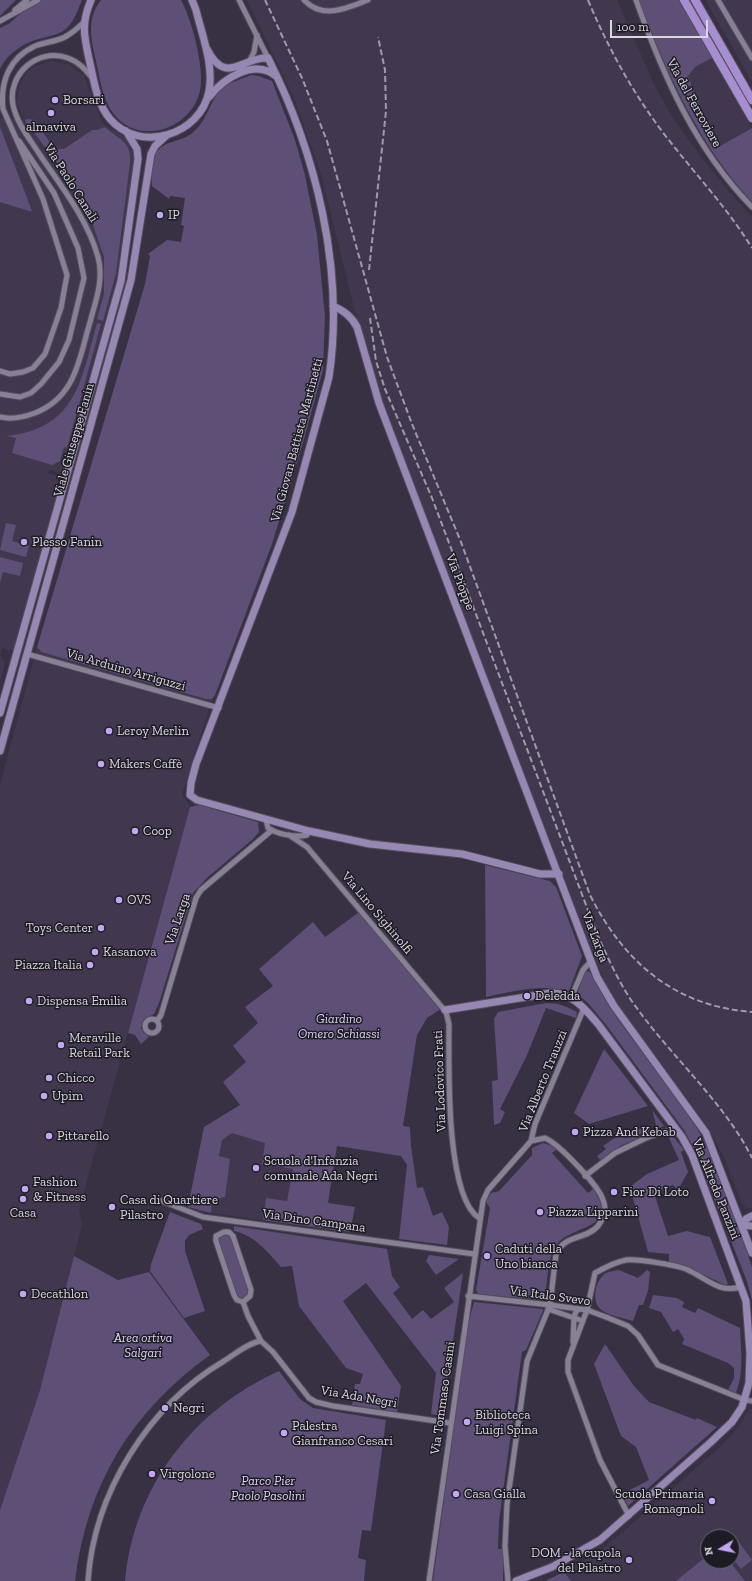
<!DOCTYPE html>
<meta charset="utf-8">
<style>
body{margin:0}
#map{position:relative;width:752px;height:1581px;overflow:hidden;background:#373143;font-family:"Zilla Slab",serif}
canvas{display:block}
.north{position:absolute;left:700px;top:1529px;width:40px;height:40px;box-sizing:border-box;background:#1d1b23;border:1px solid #69666f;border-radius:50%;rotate:260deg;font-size:11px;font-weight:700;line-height:16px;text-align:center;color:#dbd7e2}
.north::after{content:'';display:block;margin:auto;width:14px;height:18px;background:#c2a7f2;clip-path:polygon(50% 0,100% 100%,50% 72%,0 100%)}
.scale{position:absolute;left:610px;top:20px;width:98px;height:18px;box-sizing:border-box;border:2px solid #dbd7e2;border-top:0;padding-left:5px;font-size:12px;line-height:14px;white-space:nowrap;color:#dbd7e2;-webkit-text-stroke:3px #1d1b23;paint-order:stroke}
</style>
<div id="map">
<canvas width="752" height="1581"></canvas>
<div class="north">N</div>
<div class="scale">100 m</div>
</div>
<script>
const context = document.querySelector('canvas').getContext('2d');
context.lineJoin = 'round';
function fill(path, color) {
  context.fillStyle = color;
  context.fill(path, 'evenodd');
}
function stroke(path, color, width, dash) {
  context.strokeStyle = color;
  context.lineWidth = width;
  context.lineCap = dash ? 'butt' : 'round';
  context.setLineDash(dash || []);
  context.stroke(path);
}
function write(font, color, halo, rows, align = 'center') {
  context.font = font + ' "Zilla Slab",serif';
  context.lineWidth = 3;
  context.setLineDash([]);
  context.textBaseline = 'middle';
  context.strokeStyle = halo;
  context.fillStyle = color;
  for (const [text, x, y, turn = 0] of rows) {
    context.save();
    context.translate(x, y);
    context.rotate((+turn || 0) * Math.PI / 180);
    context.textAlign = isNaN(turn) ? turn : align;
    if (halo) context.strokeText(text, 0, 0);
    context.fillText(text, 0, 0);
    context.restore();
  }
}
fill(new Path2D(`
 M247,0H617L654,84L669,112L699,154L729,192L752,217V1208H746L742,1204L724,1158L709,1128L625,1014L607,986L595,959L376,386L354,308L321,174L294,98Z
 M706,0H752V82L710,8Z
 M712,58L752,127L720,146L703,124L697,110L699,104L688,75L695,67Z
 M51,61L69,64L84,76L103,124L127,138L135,150L134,166L118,276L61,473L49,469L48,473L66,478L17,652L2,648L0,655V118L25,120L17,104L19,85L28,71L35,66Z
 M37,647L41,652L212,699L182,794L190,807L79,1210L82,1225L40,1390L0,1510V785Z
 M0,655L5,662L0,683Z
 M240,1105L331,1107L295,1225L199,1211L188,1207L204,1127Z
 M750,1409H752V1581H547V1580L564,1572L600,1550L618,1536L720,1447L733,1434ZM708,1537H732V1561H708Z`), '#413850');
fill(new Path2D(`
 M0,0H16L0,16Z
 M35,0H82C78,9 75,20 67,28C60,35 49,36 39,39C23,43 7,54 0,69V28L10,23Z
 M101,0H181C192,19 205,70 200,91C191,130 138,147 113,113C102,98 100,78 96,61C91,39 86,19 101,0Z
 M639,0H679L712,58L695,67L688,76L699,104L697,110L703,124L720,146L752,128V202C698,143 667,74 639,0Z
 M251,75L259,76L272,81L295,140L305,175L317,235L325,316L323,370L304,439L272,544L215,695L212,699H206L41,652L37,647L145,284L150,256L148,254L167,240L181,242L184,226L181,225L185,198L170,196L169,199L152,186C151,175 151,158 158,150C166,141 182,141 191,134C208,121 209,102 220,90C227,83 242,79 251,75Z
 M27,119L35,120L54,149H64L92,130H97L105,127C119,140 132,141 130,163L116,273L103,321L97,319L104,294V257L87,208L72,182L25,121Z
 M0,127L32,211H29L0,202Z
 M97,323L101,324L67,448L64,447L60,461L52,465L12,453L16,438L7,436C77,428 81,380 97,323Z
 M6,523L16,525L12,541L29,546L26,557L0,550Z
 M0,557L23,563L20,576L3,572L0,583Z
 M199,805L258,822L259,832L253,839L208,877L193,893L159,1003L154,1014L144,1019L141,1028L143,1032L149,1037L141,1044L135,1035L128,1033L190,807Z
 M485,865L550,881L556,887L582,956L569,991C541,984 515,991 486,997Z
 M362,910L441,1009L427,1018L417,1035L403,1126L410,1127L411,1146L417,1188L423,1187L433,1216L442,1212L449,1227L447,1245L399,1239L407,1165L401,1156L337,1146L328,1203L355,1207L350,1232L263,1220L266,1198L287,1201L293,1169L262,1164L265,1143L232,1133L222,1140L219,1156L230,1159L225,1197L212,1200L211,1213L188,1207L204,1127L240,1105L223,1082L246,1062L233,1046L258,1023L245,1007L273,986L259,969L313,922L325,937Z
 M587,971L590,972L616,1017L682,1106L698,1130L710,1152L736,1219L752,1267V1300L746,1279L696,1152L684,1130L607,1026L588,1003L577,994L585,972Z
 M546,1003C558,1003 566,1006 577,1012L576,1018L546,1008L527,1055L500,1109L505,1112L500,1123L494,1125L492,1081L498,1080L494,1019L498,1012Z
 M604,1049L648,1106L589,1124L574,1113Z
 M652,1109V1110L664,1126L657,1129Z
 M650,1125L652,1133L622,1145L600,1160L597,1156L606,1149L603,1146L616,1137Z
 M672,1135L684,1150L681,1152L688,1172L680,1186L676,1188L673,1185L654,1193L668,1236L687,1231L710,1237L728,1284L725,1285L690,1268L669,1264V1254L648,1252L631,1191V1186L647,1174L679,1160L668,1136Z
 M543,1143L553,1146L556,1150L552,1153L588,1193L593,1189C622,1229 572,1225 557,1244C548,1254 547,1284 545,1298L543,1300L478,1294L476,1290L490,1208L486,1202L491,1193L499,1191L532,1155V1148Z
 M170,1212L201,1224L203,1229L189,1235L185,1241V1251L205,1311L184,1318L150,1271L151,1264Z
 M234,1226L387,1249L392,1276L400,1287L393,1293L412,1319L423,1310L431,1319L454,1302L444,1288L463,1273L442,1416L431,1414L436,1373L366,1283L343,1301L401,1386L397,1412L352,1405L355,1384H360L363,1374L346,1368L299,1306L292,1266L281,1267C267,1251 255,1236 234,1231Z
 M221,1234H228L232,1238L249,1291L248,1295L242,1299H239L235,1295L218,1241Z
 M429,1255L459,1259L436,1275L426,1261Z
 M74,1256L118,1280L149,1272L210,1355C131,1412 87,1484 75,1581H0V1510L40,1390Z
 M619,1270L638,1278L647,1270L650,1272L648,1291L643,1305H639L633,1321C623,1318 611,1316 603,1311C590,1304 595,1279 606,1273C610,1271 615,1271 619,1270Z
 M653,1295L677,1298L684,1302L682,1307L695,1313L698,1308L740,1328C741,1350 744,1373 736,1393L728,1390L734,1378V1368L728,1363L682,1344L684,1339L678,1329L673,1332L661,1312L649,1308Z
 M474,1302L543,1309V1311L526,1350L522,1352L499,1521L498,1549H503V1581H433L467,1328Z
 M605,1344L634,1386L649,1402L696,1420L697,1418L717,1427L628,1506L622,1494L649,1480L636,1447L621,1436L594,1364Z
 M279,1371L300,1399L313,1408L386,1420L371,1531L362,1530L358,1558L366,1560L364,1581H125C134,1486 193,1410 279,1371Z
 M738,1541L752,1560L741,1569L732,1557V1546Z
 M708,1555V1561H729L745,1581H676Z
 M564,1572L571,1581H547V1580Z`), '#5d4f76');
const street = new Path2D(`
 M239,0L268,58
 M304,0C323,20 347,8 368,0
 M636,0C663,75 695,149 752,207
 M718,0L752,58
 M15,10L27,0
 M0,21L38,0
 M250,60L254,52L257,35
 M0,371L10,374L23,372L33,368L45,354L61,308L67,275L43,199L3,109C0,82 9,58 35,46C45,42 55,42 65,37C72,33 78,28 84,22
 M0,394L20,397L31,393L41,384L59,362L69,340L84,278L78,248L54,193L19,141
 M0,417C12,420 24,417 35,413C76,397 79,359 90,322C96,300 104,279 98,257C88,220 61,186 40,155C30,139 17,124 13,105C7,74 38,47 68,58C79,62 86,70 93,79
 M27,654L219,708
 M266,820L268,828C277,834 296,838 307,835L309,831
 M289,835L307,847L446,1012L449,1024C449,1064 445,1196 479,1218
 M571,998L583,970L591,961
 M145 1026a7 7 0 1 1 14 0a7 7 0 1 1-14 0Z
 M157,1021L161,1015L196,898L201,890L272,830
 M585,1176L615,1153L646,1138L675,1128
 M154,1198L203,1217L474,1254
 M468,1296L550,1305L587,1310L606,1317L628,1326L638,1335L658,1365L745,1400L752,1401
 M243,1302L250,1296L251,1290L233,1236L229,1232H224L216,1236V1241L234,1295L237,1300L243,1302L248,1316L261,1341L273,1352L309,1398L316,1402L333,1406L450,1423
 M548,1309L583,1321
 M573,1342L574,1318L576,1311L580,1309
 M629,1516L600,1460L568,1372V1360L587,1310L595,1273C604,1268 615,1262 626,1260C638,1259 680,1265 690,1271C709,1280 719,1293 741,1287
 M88,1581C94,1493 148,1406 224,1361C235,1354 248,1343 261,1341
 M429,1581L483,1201L488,1190L531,1141L535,1124L584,1008
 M508,1581L505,1546L507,1504L527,1361L550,1305L556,1254C565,1234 586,1240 598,1226C604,1218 607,1209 603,1200C599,1186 559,1144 545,1138L531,1141`);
const secondary = new Path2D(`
 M91,0C81,23 84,36 89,59C94,80 96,102 110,119C140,154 201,135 209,91C214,65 202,35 196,10L192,0
 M207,49C226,87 243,56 268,58
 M268,58C316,153 345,270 329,377L292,512L196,764L191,783L190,795L197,800L309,831L370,844L462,854L540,874H559
 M209,97C223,79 255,57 277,77
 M333,306C344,311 351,316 357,327L379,403L597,977L614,1006L706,1133L752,1253
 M0,713L121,281L138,159L137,149L126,131
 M0,751L131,280L151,154L155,146L166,136
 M445,1010L551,993C573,993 585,1009 598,1024L682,1137L692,1155L746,1301L750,1353L749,1383L742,1407L732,1422L711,1442L600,1540L552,1567L516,1581
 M742,1225L746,1219L752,1216
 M742,1225L752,1226`);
const primary = new Path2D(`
 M684,0L752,118
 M695,0L752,100`);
stroke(street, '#544e5d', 7);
stroke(secondary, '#544e5d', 9);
stroke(primary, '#544e5d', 10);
stroke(street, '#888196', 5);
stroke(secondary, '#9788b3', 7);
stroke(primary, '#a78ed0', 8);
stroke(new Path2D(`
 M265,0L302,78L327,141L387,357L412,424L461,542L590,895C624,962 674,1006 752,1012
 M588,0C609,50 635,97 668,139C697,176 728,209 752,248
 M369,270L386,111L385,70L378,37
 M370,318L376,361L385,389L432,498L597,934C609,960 621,988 639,1011C674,1059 726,1105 752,1158`), '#a09ba9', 2, [6, 3]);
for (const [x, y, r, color] of [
 [55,100,4,"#c2a7f2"],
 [51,113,4,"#c2a7f2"],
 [160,215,4,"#c2a7f2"],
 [24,542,4,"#c2a7f2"],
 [109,731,4,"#c2a7f2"],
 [101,764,4,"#c2a7f2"],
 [135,831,4,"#c2a7f2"],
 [119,900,4,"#c2a7f2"],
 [101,928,4,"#c2a7f2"],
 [95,952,4,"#c2a7f2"],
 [90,965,4,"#c2a7f2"],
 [527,996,4,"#c2a7f2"],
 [29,1001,4,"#c2a7f2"],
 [61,1045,4,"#c2a7f2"],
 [49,1078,4,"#c2a7f2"],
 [44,1096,4,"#c2a7f2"],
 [575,1132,4,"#c2a7f2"],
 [49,1136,4,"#c2a7f2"],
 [256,1168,4,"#c2a7f2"],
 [25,1189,4,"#c2a7f2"],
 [614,1192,4,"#c2a7f2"],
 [23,1199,4,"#c2a7f2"],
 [112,1207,4,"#c2a7f2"],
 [540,1212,4,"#c2a7f2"],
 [487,1256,4,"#c2a7f2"],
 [23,1294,4,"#c2a7f2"],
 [165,1408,4,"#c2a7f2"],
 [467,1422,4,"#c2a7f2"],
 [284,1433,4,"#c2a7f2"],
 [152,1474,4,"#c2a7f2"],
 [456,1494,4,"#c2a7f2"],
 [712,1501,4,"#c2a7f2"],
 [629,1560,4,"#c2a7f2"]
]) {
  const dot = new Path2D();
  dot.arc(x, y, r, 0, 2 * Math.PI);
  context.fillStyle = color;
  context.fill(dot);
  stroke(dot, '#1d1b23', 1.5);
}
write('13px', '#dbd7e2', '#1d1b23', [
 ["Borsari",63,100],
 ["almaviva",51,127,"center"],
 ["IP",168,215],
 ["Plesso Fanin",32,542],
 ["Leroy Merlin",117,731],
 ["Makers Caffè",109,764],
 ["Coop",143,831],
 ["OVS",127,900],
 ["Toys Center",93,928,"right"],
 ["Kasanova",103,952],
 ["Piazza Italia",82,965,"right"],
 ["Deledda",535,996],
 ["Dispensa Emilia",37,1001],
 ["Meraville",69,1038],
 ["Retail Park",69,1053],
 ["Chicco",57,1078],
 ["Upim",52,1096],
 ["Pizza And Kebab",583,1132],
 ["Pittarello",57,1136],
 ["Scuola d'Infanzia",264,1161],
 ["comunale Ada Negri",264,1176],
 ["Fashion",33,1182],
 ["& Fitness",33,1197],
 ["Fior Di Loto",622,1192],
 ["Casa di Quartiere",120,1200],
 ["Pilastro",120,1215],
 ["Piazza Lipparini",548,1212],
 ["Casa",23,1213,"center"],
 ["Caduti della",495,1249],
 ["Uno bianca",495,1264],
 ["Decathlon",31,1294],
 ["Negri",173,1408],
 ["Biblioteca",475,1415],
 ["Luigi Spina",475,1430],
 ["Palestra",292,1426],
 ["Gianfranco Cesari",292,1441],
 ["Virgolone",160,1474],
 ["Casa Gialla",464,1494],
 ["Scuola Primaria",704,1494,"right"],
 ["Romagnoli",704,1509,"right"],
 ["DOM - la cupola",621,1553,"right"],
 ["del Pilastro",621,1568,"right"]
], 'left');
write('13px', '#dbd7e2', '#1d1b23', [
 ["Via del Ferroviere",694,103,61],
 ["Via Paolo Canali",71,183,58],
 ["Viale Giuseppe Fanin",74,440,-74],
 ["Via Giovan Battista Martinetti",297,440,-75],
 ["Via Pioppe",460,582,69],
 ["Via Arduino Arriguzzi",126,670,16],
 ["Via Lino Sighinolfi",377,913,50],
 ["Via Larga",178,919,-71],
 ["Via Larga",595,937,69],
 ["Via Lodovico Frati",440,1081,-92],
 ["Via Alberto Trauzzi",543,1081,-68],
 ["Via Alfredo Panzini",716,1189,68],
 ["Via Dino Campana",314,1221,8],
 ["Via Italo Svevo",550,1296,8],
 ["Via Ada Negri",359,1397,10],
 ["Via Tommaso Casini",443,1398,-82]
]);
write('italic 13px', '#dfd3f7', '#1d1b23', [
 ["Giardino",339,1019],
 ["Omero Schiassi",339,1034],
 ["Area ortiva",143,1338],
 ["Salgari",143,1353],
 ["Parco Pier",268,1481],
 ["Paolo Pasolini",268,1496]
]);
</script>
